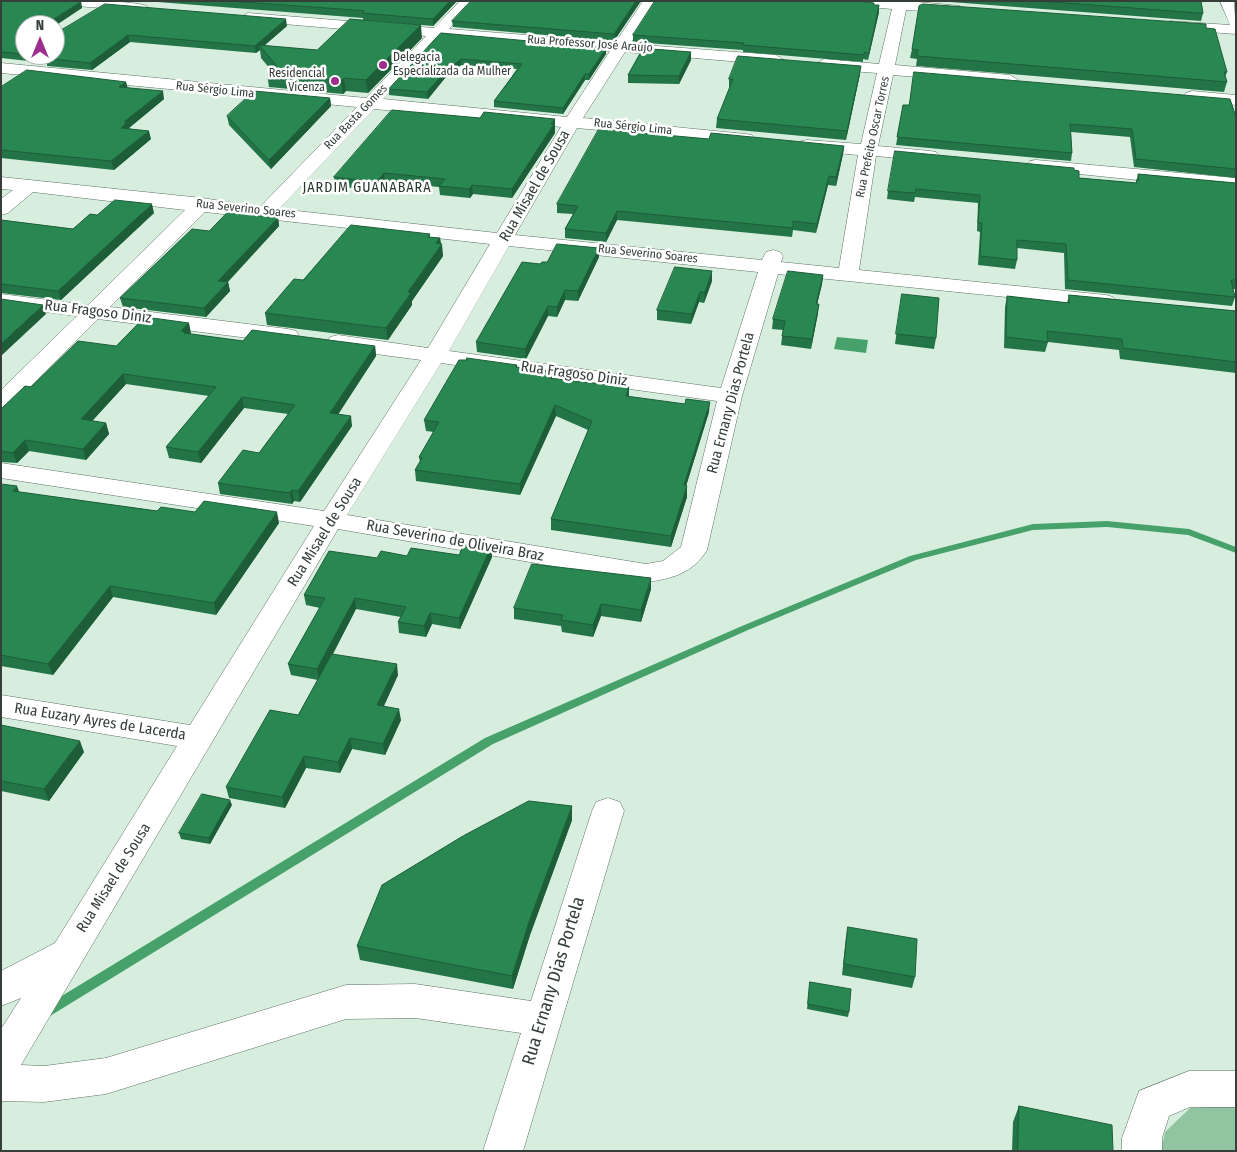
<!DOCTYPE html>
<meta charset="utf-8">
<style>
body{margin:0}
#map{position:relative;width:1237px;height:1152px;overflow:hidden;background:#d7eede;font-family:"Fira Sans Condensed",sans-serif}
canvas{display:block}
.frame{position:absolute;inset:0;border:2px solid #353e38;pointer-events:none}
.north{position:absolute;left:15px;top:15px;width:50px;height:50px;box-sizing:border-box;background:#fff;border:1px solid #aeb2af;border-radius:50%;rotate:0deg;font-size:14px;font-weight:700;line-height:20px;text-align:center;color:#353e38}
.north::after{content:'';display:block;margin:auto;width:18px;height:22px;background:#9d2e8d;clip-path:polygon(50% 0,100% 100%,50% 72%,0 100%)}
</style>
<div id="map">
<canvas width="1237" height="1152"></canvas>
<div class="frame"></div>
<div class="north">N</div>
</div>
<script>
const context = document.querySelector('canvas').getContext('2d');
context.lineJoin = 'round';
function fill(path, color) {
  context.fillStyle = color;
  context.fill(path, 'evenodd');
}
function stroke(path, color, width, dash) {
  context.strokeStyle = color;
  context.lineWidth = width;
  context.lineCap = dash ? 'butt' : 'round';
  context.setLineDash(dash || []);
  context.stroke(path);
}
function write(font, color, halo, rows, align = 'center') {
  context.font = font + ' "Fira Sans Condensed",sans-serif';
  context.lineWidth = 5;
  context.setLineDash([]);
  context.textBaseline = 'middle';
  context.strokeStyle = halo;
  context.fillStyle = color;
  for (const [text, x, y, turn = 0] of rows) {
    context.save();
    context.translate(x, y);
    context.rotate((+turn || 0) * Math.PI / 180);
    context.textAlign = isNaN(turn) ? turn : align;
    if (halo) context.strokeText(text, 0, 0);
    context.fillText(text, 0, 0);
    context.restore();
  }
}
fill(new Path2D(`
 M1236,1105V1151H1161L1165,1132L1190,1108Z`), '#91c5a1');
fill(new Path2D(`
 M837,337L868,340L866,353L834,349Z`), '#46a16a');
fill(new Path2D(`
 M1107,521L1189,529L1236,547V553L1188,535L1107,527L1033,530L916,560L748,630L493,744L50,1016L46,1017L42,1016L40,1012L42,1008L485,738L742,626L910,556L1033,524Z`), '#46a16a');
const minor = new Path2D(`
 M56,1C71,1 141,0 148,7L141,11L63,5Z
 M460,1H475L449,29L616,42L643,1H657L630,44L776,55L784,60L776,65L625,52L583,118L746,134L752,135L755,139L752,143L746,144L577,128L515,235L762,260L766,252L773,250L780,252L783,256L781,262L839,268L858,155L807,150L801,149L798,145L801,141L807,140L861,144L877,73L824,69L816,64L824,59L879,64L892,9L845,5L838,1H908L960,6L962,9L955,13L906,10L895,65L1010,75L1018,80L1010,85L893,75L878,146L930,151L936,152L939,156L936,160L930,161L876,156L859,270L1106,295L1113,297L1117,301L1113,305L1106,307L778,274L742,396L707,550C693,573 672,579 646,582L338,529L21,1065L44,1066L106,1058L346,985L415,984L531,1001L592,811L596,802L608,798L620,802L624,811L523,1151H483L521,1033L415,1018L346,1019L106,1094L44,1102L1,1101V1029L21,998L1,1006V971L55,943L177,746L1,717V695L190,725L314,526L1,478V463L324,511L421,360L338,349L330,347L327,342L330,337L338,335L428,348L490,244L205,212L110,307L288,329L296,331L299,336L296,341L288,343L98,319L9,408L1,410V390L77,316L1,306V294L88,305L185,210L33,192L8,213L1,215V199L13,190L1,189V177L202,198L260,207L357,107L1,73V63L366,98L426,36L248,21L241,17L248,13L434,28ZM442,37L610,51L567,117L383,99ZM374,109L561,127L497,233L279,209ZM509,246L758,272L721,388L449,351ZM441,363L717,401L681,547L663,561L646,564L347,515Z
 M1220,1H1234L1236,34L1170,29L1163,25L1170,21L1230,25Z
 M1192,91L1236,95V105L1186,99L1184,96L1186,93Z
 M1036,160L1236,178V190L1030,169L1027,165L1030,161Z
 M1189,1071H1236V1107H1190L1169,1116L1162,1138V1151H1122V1138L1139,1091Z`);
stroke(minor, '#5c7062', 1);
fill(minor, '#fff');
fill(new Path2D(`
 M1,1L81,2L82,8L25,25V55H55V34L287,26L264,46L317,50L422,38L368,93L346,91L343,94L269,87L267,74L271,70L261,58L260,50L256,53L130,42L92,70L47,66V63L1,58Z
 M145,1H457L433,26L363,20V18Z
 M641,1L614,41L453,27L452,21Z
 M937,1H1201L1203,13L1201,21Z
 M874,5H879V12L868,60L863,59V62L743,52V50L633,42V35Z
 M1206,28L1227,72L1225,77L1227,82L1224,92L916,66L917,59L910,58L912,49Z
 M441,33L606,54L589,80H585L563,114L494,107V101L517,69L461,65L445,78L428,99L389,95V89Z
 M639,48L691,52V60L679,84L628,83V75L639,55Z
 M860,74L846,140L716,128L717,119L730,87H729V79Z
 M126,82L127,87L164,99L129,128L151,139L114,170L1,158V87Z
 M330,98L331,106L271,169L229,125L227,116Z
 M903,105L1236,117V178L1134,167L1130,137L1071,132L1072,153L1071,161L896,145Z
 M480,118L555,119V133L512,198L473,194L470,198L440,195L439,187L385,182L378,191L335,186L334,177Z
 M709,139L844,146L843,154L836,186L828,185L816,233L793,230L792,237L617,220L606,242L565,238V229L573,214L557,213V204Z
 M1074,170L1079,178L1136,183L1138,174L1236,183V289H1233L1235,297L1232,306L1065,289L1064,253L1017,248V260L1015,269L978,265L980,232L977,231L978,203L915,197L914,202L887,199L888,191Z
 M154,213L61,300L1,293V220L73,229L97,215Z
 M278,218L279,226L228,282L230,291L206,317L123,307L120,298L209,231Z
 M430,234V237L440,238L443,256L412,301V305L388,340L267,325L265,313L303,280Z
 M599,257L578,301L565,300L557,317L548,316L526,359L477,352L476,342L540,264L547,262Z
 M823,275L822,284L817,304L818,313L811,349L781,345L783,330L772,329L773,319Z
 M712,281L704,303L699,302L691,324L657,320V310Z
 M902,294L936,338L934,349L895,344Z
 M1069,295L1236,311V373L1120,359L1119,350L1048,342L1045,352L1004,348L1005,307L1007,296L1067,303Z
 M191,333L190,334L243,341L375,346L376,356L338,414L352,426L300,502L294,501L292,504L220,494L218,483L259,453L288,414L244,408L201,463L169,458L166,447L209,396L126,384L92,421L106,423L109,434L86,460L29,451L17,463L1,462V409L31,387L116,346Z
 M517,365V367L552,378L629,387V397L709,412L686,486H687V497L671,547L551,530V519L588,430L556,416L520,495L416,481L415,470L420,462L419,457L434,432L426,431L424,420Z
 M1,484L19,492L157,511L195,512L279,523L216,615L113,597L53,675L1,666Z
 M491,547L492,557L460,629L432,624L426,637L399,633L398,622L401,617L356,609L333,654L398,675L384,706L401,720L385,755L352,749L340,773L306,768L285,808L229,798L226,787L298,715L318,680L291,675L288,664L320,608L306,605L304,595L377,558L407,556L459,555Z
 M651,589L641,622L601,616L593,637L562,632L561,626L514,619V608Z
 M1,725L84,752L49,801L1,791Z
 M232,805L210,844L181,839L179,833Z
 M572,806V820L530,935L513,989L360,960L357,946Z
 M848,927L915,977L912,988L842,975L846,938Z
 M810,982L849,1012L848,1017L807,1009Z
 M1019,1106L1113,1151H1012L1013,1122Z`), '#237447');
fill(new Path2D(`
 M450,1H457L433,26V19Z
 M636,1H641L614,41V34Z
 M81,2L82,8L55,26V25H52V20Z
 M879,5V12L868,60L869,53Z
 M286,19L287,26L261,48L259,45L260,50L256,53L255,46Z
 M421,25L422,38L368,93L366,80Z
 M128,35L130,42L92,70L90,63Z
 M606,48V54L589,80V74Z
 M691,52V60L679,84V76Z
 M461,59V65L445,78L428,99L427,92L445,72Z
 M861,66L860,74L846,140L847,131Z
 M585,74V80L563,114V108Z
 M344,78L346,91L343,94L341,81Z
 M126,82L128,89L119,87Z
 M163,91L164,99L129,128V130L121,128L124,122Z
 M330,98L331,106L271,169L269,160Z
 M555,119V133L512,198V189Z
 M149,131L151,139L114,170L111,161Z
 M844,146L843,154L836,186V177Z
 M384,173L385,182L378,191L377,182Z
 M829,176L828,185L816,233L817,224Z
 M472,185L473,194L470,198L469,189Z
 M152,204L154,213L61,300L58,291Z
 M617,211V220L606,242V233Z
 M278,218L279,226L220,290L218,281Z
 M440,238L441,246L442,244L443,256L412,301V305L388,340L386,328L436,243Z
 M599,248V257L578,301V291Z
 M712,271V281L704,303L705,292Z
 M823,275L822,284L815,313L816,304Z
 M228,282L230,291L206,317L204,308Z
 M565,290V300L557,317V307Z
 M700,292L699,302L691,324L692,314Z
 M819,304L818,313L811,349L812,339Z
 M43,305L46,314L1,356V344Z
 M548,306V316L526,359L525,349Z
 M189,323L191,333L187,337L181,331Z
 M375,346L376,356L332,424L330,413Z
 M552,371V381L549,378Z
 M123,374L126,384L84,430L81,419Z
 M629,387V398L626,396Z
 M242,397L244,408L201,463L198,452Z
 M710,402L709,412L683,496L684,485Z
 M555,405L556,416L520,495V484Z
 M351,416L352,426L300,502L298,491Z
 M106,423L109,434L86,460L83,449Z
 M25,440L29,451L17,463L13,453Z
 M17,486L21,497L13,491Z
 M687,486V497L671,547V536Z
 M292,490L294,501L292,504L290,493Z
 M277,512L279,523L216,615L214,603Z
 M491,547L492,557L460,629L459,618Z
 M651,578V589L641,622V610Z
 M110,586L113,597L53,675L48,664Z
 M355,598L356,609L319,680L317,669Z
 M601,604V616L593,637V625Z
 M430,613L432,624L426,637L424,626Z
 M397,664L398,675L379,716L377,705Z
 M399,709L401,720L385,755L383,744Z
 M350,738L352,749L340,773L338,762Z
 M80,741L84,752L49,801L44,789Z
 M304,756L306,768L285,808L282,797Z
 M230,800L232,805L210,844L209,838Z
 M572,806V820L530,935L513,989L512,976L529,922Z`), '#1d5e39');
const building = new Path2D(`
 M1,1H75L81,2L52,20V25H25V54L1,52Z
 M230,1H450L433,19L362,13L364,11Z
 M471,1H636L614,34L452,21Z
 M655,1H858L874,3V5H879L869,53L864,52V55L743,45L744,43L633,35Z
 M1041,1H1201L1203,13Z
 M105,4L286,19L255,46L128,35L90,63L45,58L49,56L39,55H55V34Z
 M923,4L1206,24V28L1215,29L1227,72H1224L1227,82L917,56L918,50L912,49L919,6Z
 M350,19L421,25L366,80L344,78L341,81L267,74L276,65L259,45L317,50Z
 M441,33L606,48L589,74H585L563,108L494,101L522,64L461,59L445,72L427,92L389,89Z
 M639,48L691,52L679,76L628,75L642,50Z
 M738,56L861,66L847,131L717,119L733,79H729Z
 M27,70L126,82L119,87L163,91L124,122H127L121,128L149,131L111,161L1,150V87Z
 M914,72L1230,99L1236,117V169L1136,159L1132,129L1070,124L1072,153L897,137L903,105H909Z
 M254,91L330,98L269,160L227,116Z
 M392,110L480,118L484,112L555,119L551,124H554L512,189L472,185L469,189L439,186L445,179L384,173L377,182L334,177Z
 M599,129L709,139L711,133L844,146L836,177L829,176L817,224L793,221V228L617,211L606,233L565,229L578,206L557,204Z
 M895,151L1074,168V170L1079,171V178L1137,183L1136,180H1139L1138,174L1236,183V280H1231L1235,297L1068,280L1066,244L1017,240V260L980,256L982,223H978L980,195L916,189L915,193L888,191Z
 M115,200L152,204L58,291L1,284V220L73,229L90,214L97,215Z
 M228,212L278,218L218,281L228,282L204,308L120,298L192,229L209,231Z
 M351,225L430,234L428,237L440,238L436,243L442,244L408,292L411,293L386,328L265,313L294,279L303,280Z
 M557,244L599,248L578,291L565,290L557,307L548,306L525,349L476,342L522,262L540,264L542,262H547Z
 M675,267L712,271L705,292H700L692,314L657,310Z
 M788,271L823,275L816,304H819L812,339L782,336L785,321L773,319Z
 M902,294L939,298L936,338L896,334Z
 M1069,295L1236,311V362L1123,348L1122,339L1047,331L1048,342L1006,337L1007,296L1069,303Z
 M1,299L43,305L1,344Z
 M145,317L189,323L181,331L186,332L184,333L243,341L252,330L375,346L330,413L351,416L298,491L292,490L290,493L218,483L243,450L259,453L295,405L242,397L198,452L166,447L216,387L123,374L81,419L106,423L83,449L25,440L13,453L1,451V409L25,386L31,387L78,341L116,346Z
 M467,358L517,365L516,367L552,371L549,378L629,387L626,396L685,404L686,399L710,402L684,485L687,486L671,536L551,519L592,421L555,405L520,484L415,470L422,458L419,457L439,422L424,420L459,360H466Z
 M1,484L17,486L13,491L157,511L161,507L195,512L204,501L277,512L214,603L110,586L48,664L1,655Z
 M464,543L491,547L459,618L430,613L424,626L398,622L406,607L355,598L317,669L288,664L325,598L304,595L329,551L377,558L381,551L407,556L411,548L459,555Z
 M532,564L651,578L641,610L601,604L593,625L561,620L563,615L514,608Z
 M332,654L397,664L377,705L399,709L383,744L350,738L338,762L304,756L282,797L226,787L270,710L298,715Z
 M1,725L80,741L44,789L1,781Z
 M202,794L230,800L209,838L179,833Z
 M529,801L572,806L529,922L512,976L357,946L382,885L463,836Z
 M848,927L917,939L915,977L844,964Z
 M810,982L851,989L849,1012L808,1004Z
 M1019,1106L1112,1125L1113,1151H1018Z`);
fill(building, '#298752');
stroke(building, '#1d5e39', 1);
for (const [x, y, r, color] of [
 [383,65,5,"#9d2e8d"],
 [335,81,5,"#9d2e8d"]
]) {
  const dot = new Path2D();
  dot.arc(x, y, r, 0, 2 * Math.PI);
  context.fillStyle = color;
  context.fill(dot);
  stroke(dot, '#fff', 2);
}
write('12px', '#353e38', '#fff', [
 ["Rua Professor José Araújo",590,44,4],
 ["Rua Sérgio Lima",215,90,6],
 ["Rua Basta Gomes",356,117,-46],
 ["Rua Sérgio Lima",633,127,6],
 ["Rua Prefeito Oscar Torres",873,137,-78],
 ["Rua Severino Soares",246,209,6],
 ["Rua Severino Soares",648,254,6]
]);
write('12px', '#353e38', '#fff', [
 ["Delegacia",393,58],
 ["Especializada da Mulher",393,72],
 ["Residencial",325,74,"right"],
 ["Vicenza",325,88,"right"]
], 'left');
context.letterSpacing = '1px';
write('14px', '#27392d', '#fff', [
 ["JARDIM GUANABARA",367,188]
]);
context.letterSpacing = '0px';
write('15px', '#353e38', '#fff', [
 ["Rua Misael de Sousa",535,186,-60],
 ["Rua Fragoso Diniz",98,312,7],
 ["Rua Fragoso Diniz",574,374,8],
 ["Rua Ernany Dias Portela",731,403,-75],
 ["Rua Misael de Sousa",325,532,-58],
 ["Rua Severino de Oliveira Braz",455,541,10],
 ["Rua Euzary Ayres de Lacerda",100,722,9],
 ["Rua Misael de Sousa",114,878,-58]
]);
write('18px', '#353e38', '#fff', [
 ["Rua Ernany Dias Portela",554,981,-73]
]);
</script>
